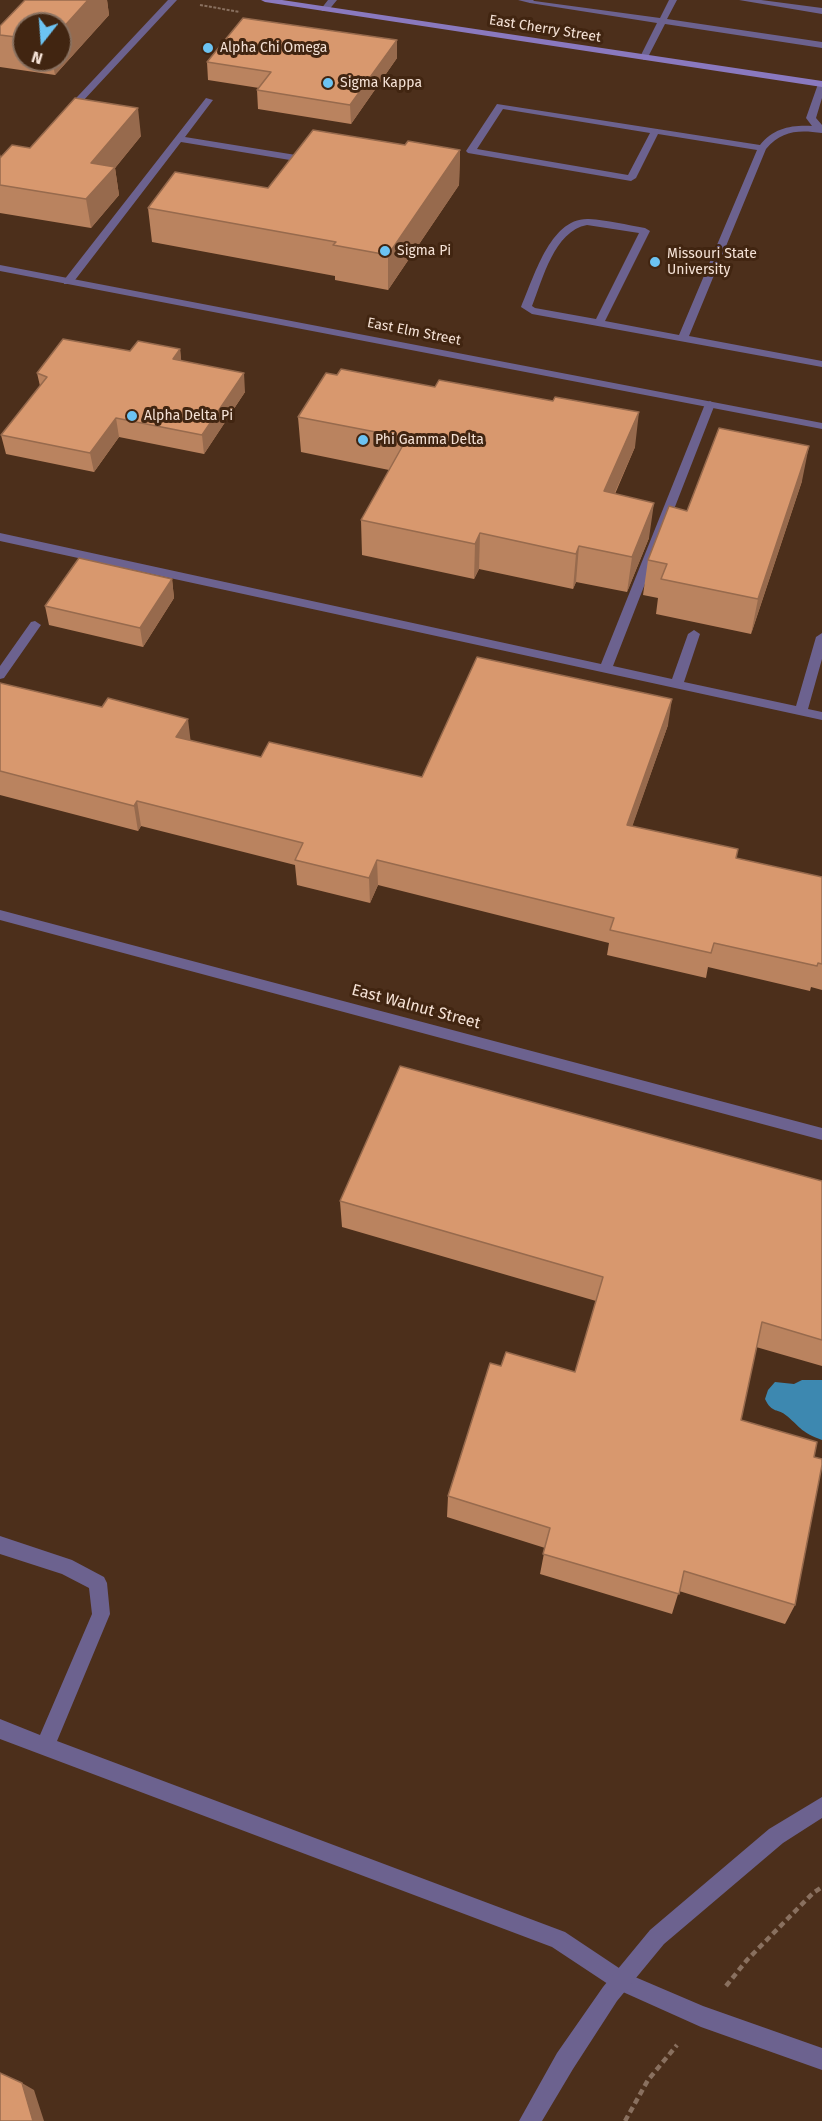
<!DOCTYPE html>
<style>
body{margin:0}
#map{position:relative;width:822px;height:2121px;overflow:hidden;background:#4c2f1b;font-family:"Fira Sans",sans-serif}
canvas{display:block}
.north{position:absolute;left:12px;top:12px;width:60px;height:60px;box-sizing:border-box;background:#412511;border:2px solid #897160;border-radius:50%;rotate:197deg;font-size:16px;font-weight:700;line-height:24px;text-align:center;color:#f5e2d6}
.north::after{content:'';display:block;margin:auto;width:21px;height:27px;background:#6cc3f2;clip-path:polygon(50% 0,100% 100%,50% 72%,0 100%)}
</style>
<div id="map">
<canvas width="822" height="2121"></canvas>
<div class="north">N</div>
</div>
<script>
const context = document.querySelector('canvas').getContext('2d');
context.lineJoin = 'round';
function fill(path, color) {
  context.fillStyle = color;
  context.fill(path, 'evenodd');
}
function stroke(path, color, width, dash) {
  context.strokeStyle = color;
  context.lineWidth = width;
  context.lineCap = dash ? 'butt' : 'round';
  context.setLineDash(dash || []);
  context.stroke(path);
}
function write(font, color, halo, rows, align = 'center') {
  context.font = font + ' "Fira Sans",sans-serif';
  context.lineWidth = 6;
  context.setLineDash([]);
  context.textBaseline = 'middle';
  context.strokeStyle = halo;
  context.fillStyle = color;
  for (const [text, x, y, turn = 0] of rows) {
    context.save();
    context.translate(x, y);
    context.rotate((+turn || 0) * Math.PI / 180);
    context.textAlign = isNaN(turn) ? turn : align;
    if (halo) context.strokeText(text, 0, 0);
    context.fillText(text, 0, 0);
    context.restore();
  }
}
fill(new Path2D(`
 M802,1380H822V1440C801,1432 802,1429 787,1416C778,1408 772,1414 765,1399L768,1390L775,1382L794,1384Z`), '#3d88b0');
stroke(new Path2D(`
 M200,5L240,12`), '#89705f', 2, [3, 1.5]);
stroke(new Path2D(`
 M726,1986L747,1960L813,1893L822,1887
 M625,2121L648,2080L677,2045`), '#89705f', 4.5, [6, 4]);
fill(new Path2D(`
 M168,0H177L69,116H63V112Z
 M328,0H337L328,11H322L321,9Z
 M527,0L660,18L669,0H677L667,19L822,42V48L665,24L648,57L644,60L640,57L657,23L530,3Z
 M739,0H761L822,8V14Z
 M822,81V98L816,118L822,125V133C799,130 782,130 766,149L689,336L822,361V367L532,314L521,307C534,278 550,217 589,219C607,220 627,225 645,228L650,231L605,321L679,335L757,150L658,134L636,178L631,181L468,153L466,151L497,104L760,145C774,128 791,125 812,126L806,118L818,84ZM503,109L650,133L628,175L477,149ZM587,225L639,233L596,319L535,308L532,306C543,279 554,231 587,225Z
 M206,98L213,100L185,137L302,156L307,159L302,162L181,142L72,284H64V280Z
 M710,401L715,404L613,666L672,679L688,634L694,630L700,634L684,682L796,706L816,637L822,633V659L808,709L822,712V720L0,541V533L601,664L705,404Z
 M35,621L41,625L4,678L0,679V666L31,622Z
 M0,1536L72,1560L104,1577L107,1583L110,1614L57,1741L565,1932L628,1974L703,2006L822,2048V2070L701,2027L614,1988L552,1947L0,1739V1719L40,1735L92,1614L89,1588L62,1574L0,1554Z`), '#6c628f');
fill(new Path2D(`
 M518,0H533L534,1L530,3Z
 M0,265L822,423V429L0,271Z
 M0,910L822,1128V1140L0,920Z
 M822,1797V1818L783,1843L664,1944L617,2001L573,2069L542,2121H519L557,2053L603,1987L650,1930L769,1829Z`), '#6c628f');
fill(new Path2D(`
 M261,0H282L822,81V87L265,2Z`), '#8a79bf');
fill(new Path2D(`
 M25,0H107L109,15L55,75L0,67V26ZM24,24H60V60H24Z
 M397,58L351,124L258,109L257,90L259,88L208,80L207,62Z
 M141,136L115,168L119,195L91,228L0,213V154L1,158L30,148Z
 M405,145L460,150L459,185L388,290L335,280V276L152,242L148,208L268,188Z
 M180,349L181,361L245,392L204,454L119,437L94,472L6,454L1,435L40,386L37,373L130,351Z
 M298,417L635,447L615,494L649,538L627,592L576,582L573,589L479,569L474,579L362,555L361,520L389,470L301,452Z
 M802,481L751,634L656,614L658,598L643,595L648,560L687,511Z
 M172,579L174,598L143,647L49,625L45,606Z
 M0,683L191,741L261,757L422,777L668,725L632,826L736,858L822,877V990L811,987L810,991L708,967L706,978L607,955L609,943L378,885L370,903L297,885L295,865L141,826L138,831L0,795Z
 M822,1181V1366L756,1347L741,1420L814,1457L795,1605L785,1624L679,1591L672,1614L540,1574L545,1548L447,1517L448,1496L501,1366L575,1372L596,1301L342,1227L340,1201Z`), '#ba835f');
fill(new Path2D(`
 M88,0H107L109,15L55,75L52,60H60V31Z
 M397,40V58L351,124L350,105Z
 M138,108L141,136L115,168L119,195L91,228L86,199L91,163Z
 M460,150L459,185L388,290V255Z
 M180,349L182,368L173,359Z
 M244,373L245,392L204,454L202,435Z
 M639,412L635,447L600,526L604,491Z
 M116,418L119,437L94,472L90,453Z
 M809,446L802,481L751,634L758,599Z
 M654,503L649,538L627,592L632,557Z
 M480,533L479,569L474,579L475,544Z
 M579,546L576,582L573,589L576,554Z
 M172,579L174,598L143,647L140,628Z
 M672,699L668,725L624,850L627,825Z
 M188,719L191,744L176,737Z
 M137,801L141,826L138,831L134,806Z
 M377,860L378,885L370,903L369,878Z
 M22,2083L34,2090L44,2121H33Z`), '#976a4d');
const building = new Path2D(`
 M25,0H88L60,31V24H24V38L0,35V26Z
 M243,18L397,40L350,105L257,90L271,72L207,62Z
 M75,98L138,108L91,163L115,167L86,199L0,185V158L12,145L30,148Z
 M313,130L405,145L408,141L460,150L388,255L333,245L336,242L148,208L175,172L268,188Z
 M63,339L130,351L138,341L180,349L173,359L244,373L202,435L116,418L90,453L1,435L47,377L37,373Z
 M341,369L435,387L439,380L553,401L555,397L639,412L604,491L654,503L632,557L579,546L576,554L480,533L475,544L361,520L407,438L298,417L326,373L337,375Z
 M719,428L809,446L758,599L661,579L667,564L648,560L669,506L687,511Z
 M79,558L172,579L140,628L45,606Z
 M477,657L672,699L627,825L738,849L736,858L822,877V964L818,963L817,966L714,943L711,953L610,930L614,918L377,860L369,878L295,860L303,843L137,801L134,806L0,771V683L102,707L108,698L188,719L176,737L261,757L269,742L422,777Z
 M400,1066L822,1181V1340L762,1322L741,1420L817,1442L814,1457L822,1459V1465L795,1605L684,1571L679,1594L543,1554L550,1528L448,1496L490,1363L501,1366L506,1352L575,1372L603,1277L340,1201Z
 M0,2073L22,2083L33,2121H0Z`);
fill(building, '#d8986e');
stroke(building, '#976a4d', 1.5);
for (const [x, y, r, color] of [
 [208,48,6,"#6cc3f2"],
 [328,83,6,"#6cc3f2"],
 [385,251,6,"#6cc3f2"],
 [655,262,6,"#6cc3f2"],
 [132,416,6,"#6cc3f2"],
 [363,440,6,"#6cc3f2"]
]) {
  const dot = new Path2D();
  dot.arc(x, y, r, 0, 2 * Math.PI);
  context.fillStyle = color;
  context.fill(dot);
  stroke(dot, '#412511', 2);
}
write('14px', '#f5e2d6', '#412511', [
 ["East Cherry Street",545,29,9],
 ["East Elm Street",414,332,11]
]);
write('14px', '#f5e2d6', '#412511', [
 ["Alpha Chi Omega",220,48],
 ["Sigma Kappa",340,83],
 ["Sigma Pi",397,251],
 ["Missouri State",667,254],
 ["University",667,270],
 ["Alpha Delta Pi",144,416],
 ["Phi Gamma Delta",375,440]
], 'left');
write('16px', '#f5e2d6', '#412511', [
 ["East Walnut Street",416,1007,15]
]);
</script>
